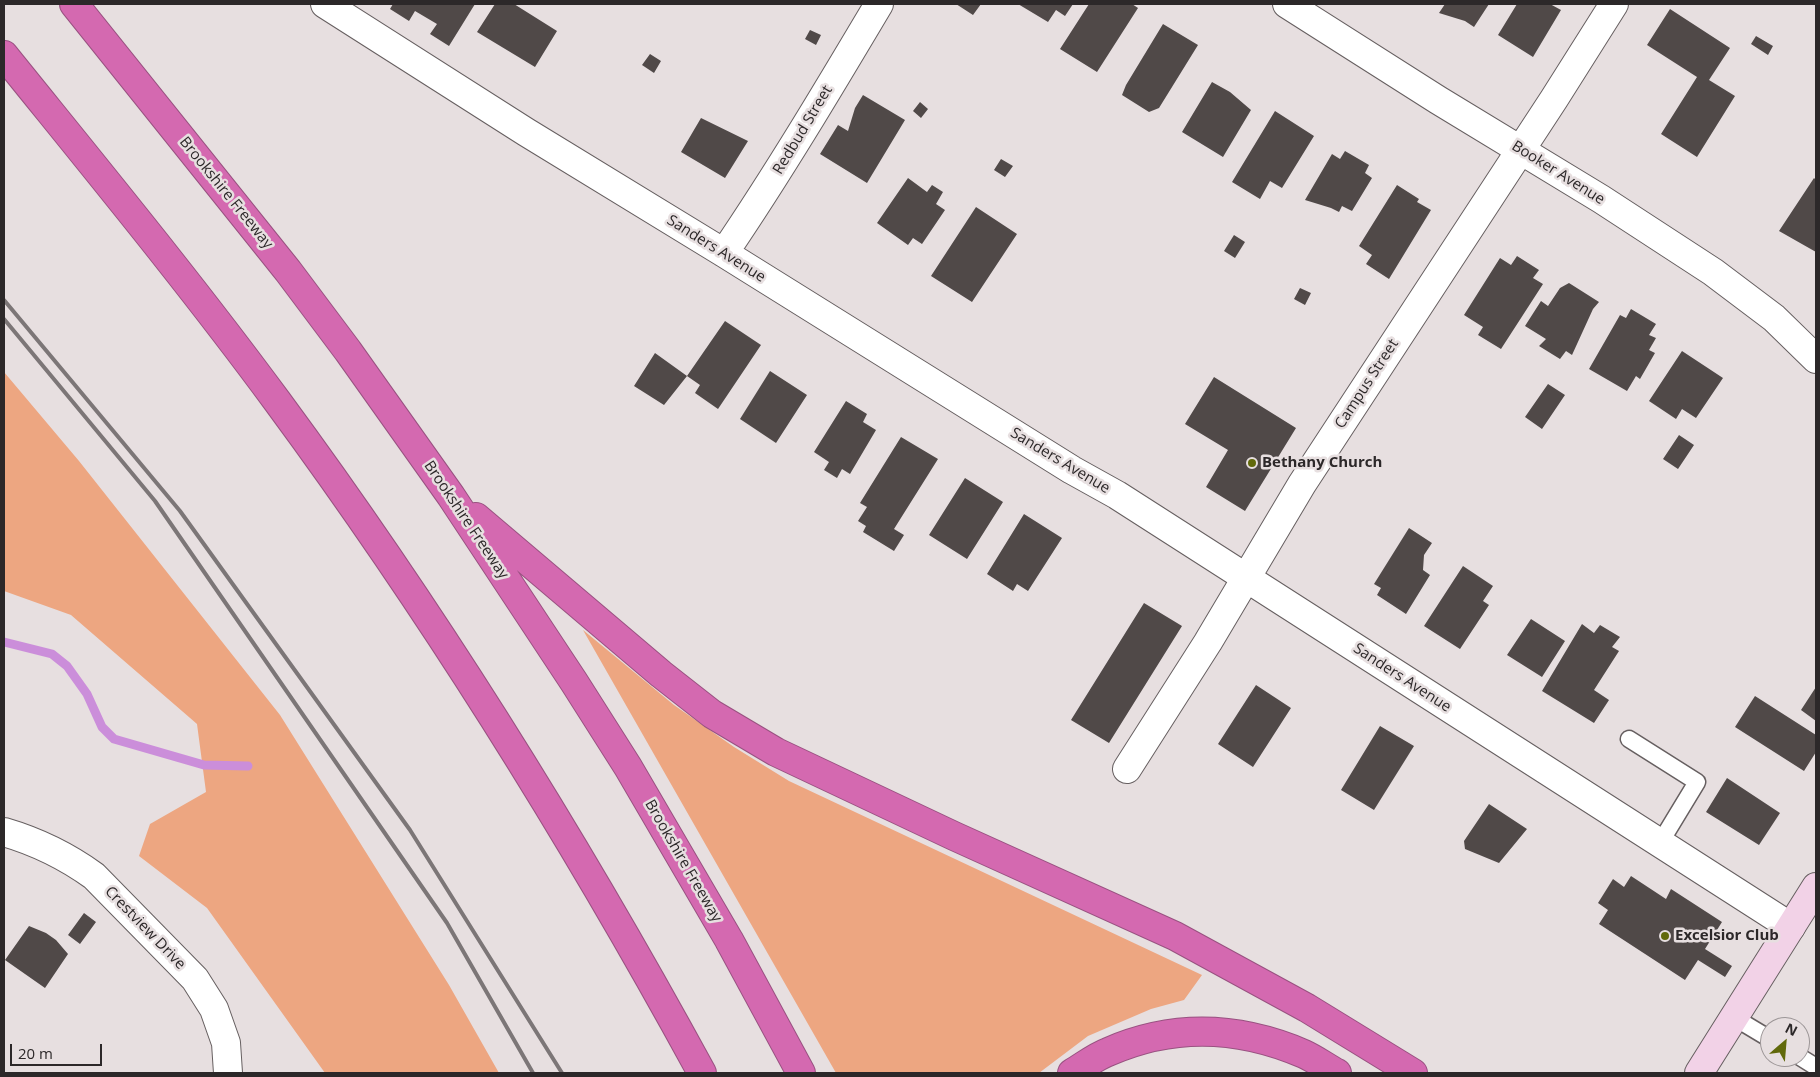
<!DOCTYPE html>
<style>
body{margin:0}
#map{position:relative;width:1820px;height:1077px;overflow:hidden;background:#e7dfe0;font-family:"Open Sans",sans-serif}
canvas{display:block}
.frame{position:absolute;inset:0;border:5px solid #2c2829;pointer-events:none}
.north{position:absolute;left:1760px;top:1017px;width:50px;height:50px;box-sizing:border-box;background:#e7dfe0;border:1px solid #9c9697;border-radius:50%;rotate:27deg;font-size:14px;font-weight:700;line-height:20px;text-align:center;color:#2c2829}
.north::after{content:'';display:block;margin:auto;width:18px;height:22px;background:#61690b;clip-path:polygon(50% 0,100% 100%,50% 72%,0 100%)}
.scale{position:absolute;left:10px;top:1044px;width:92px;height:22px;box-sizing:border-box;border:2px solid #2c2829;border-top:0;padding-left:6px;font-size:15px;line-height:18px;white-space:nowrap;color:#2c2829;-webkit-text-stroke:4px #e7dfe0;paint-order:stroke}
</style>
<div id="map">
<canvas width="1820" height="1077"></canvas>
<div class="frame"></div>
<div class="north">N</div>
<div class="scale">20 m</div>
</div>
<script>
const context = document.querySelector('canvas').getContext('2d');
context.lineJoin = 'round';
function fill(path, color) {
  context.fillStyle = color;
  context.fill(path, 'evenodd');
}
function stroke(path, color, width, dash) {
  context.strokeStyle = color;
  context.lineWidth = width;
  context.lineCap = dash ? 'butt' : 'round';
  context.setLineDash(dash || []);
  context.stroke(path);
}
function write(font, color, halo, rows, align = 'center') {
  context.font = font + ' "Open Sans",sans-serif';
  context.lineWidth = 5;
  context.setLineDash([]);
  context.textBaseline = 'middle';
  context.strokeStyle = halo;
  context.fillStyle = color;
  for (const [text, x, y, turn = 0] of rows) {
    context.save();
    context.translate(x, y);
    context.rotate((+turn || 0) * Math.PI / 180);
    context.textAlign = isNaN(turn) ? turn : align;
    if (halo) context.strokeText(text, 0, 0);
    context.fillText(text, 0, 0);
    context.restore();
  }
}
fill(new Path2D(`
 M4,372L79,461L280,715L449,985L499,1073H325L207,908L139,856L150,824L206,792L197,724L71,615L4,591Z
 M583,630L674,705L734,747L789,781L1202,975L1184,1000L1151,1009L1088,1036L1039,1073H836Z`), '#eda681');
stroke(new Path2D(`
 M4,642L52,654L67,666L87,694L102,727L114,739L204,765L248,766`), '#cb8eda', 9);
fill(new Path2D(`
 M393,4H475L449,46L430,34L437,24L415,11L409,21L390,9Z
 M495,4H514L557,31L535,67L477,32Z
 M956,4H981L973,15Z
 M1018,4H1073L1065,16L1056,10L1048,22Z
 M1089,4H1132L1138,8L1097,72L1060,49Z
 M1445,4H1489L1474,27L1465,21L1439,13Z
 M1517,4H1550L1561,10L1533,57L1498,35Z
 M1670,9L1730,48L1709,80L1735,96L1697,157L1661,134L1697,77L1647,45Z
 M1163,24L1198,45L1159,108L1149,112L1122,95L1126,85Z
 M810,30L821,35L816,45L805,39Z
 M1756,36L1773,46L1768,55L1751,44Z
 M650,54L661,61L654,73L642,65Z
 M1212,82L1230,92L1251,110L1223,157L1182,132Z
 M863,95L905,120L867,183L820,154L838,125L848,131L855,108Z
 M920,102L928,109L921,118L913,111Z
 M1275,111L1314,136L1282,188L1270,181L1260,199L1232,182Z
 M701,118L748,141L725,178L681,152Z
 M1345,151L1369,165L1365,173L1372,178L1352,211L1342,206L1339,212L1331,208L1305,200L1332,154L1340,159Z
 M1001,159L1013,166L1005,177L994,170Z
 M908,178L927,192L932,185L943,192L936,204L945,210L922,244L913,238L908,245L877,223Z
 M1814,178L1816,180V252L1779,231Z
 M1397,185L1419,199L1417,202L1431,210L1389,279L1366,264L1372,255L1359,246Z
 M976,207L1017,234L972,302L931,276Z
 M1234,235L1245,242L1235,258L1224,251Z
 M1517,256L1539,270L1533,278L1543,284L1501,349L1478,335L1483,327L1464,315L1500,258L1511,265Z
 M1569,283L1599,302L1593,309L1572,355L1566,351L1560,359L1539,346L1546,339L1525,326L1541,301L1548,306L1560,288Z
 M1300,288L1311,293L1305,305L1294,299Z
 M1631,309L1656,324L1649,335L1656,338L1649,350L1655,353L1640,379L1636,376L1627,391L1589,369L1620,315L1626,318Z
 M725,321L761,345L718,409L695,393L700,385L687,376Z
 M1682,351L1723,378L1696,418L1682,409L1676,419L1649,401Z
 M655,353L687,376L664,405L634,386Z
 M770,371L807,395L776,443L740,419Z
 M1214,377L1296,428L1245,511L1206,487L1228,450L1185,424Z
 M1548,384L1565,395L1542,429L1525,417Z
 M846,401L867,414L863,422L876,430L850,474L842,469L837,478L824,470L829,462L814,452Z
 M1679,435L1694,445L1678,469L1663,459Z
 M901,437L938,459L894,529L904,535L894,551L863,532L866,526L858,521L867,507L860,503Z
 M965,478L1003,502L967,559L929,535Z
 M1024,514L1062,538L1028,591L1017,584L1013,591L987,574Z
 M1409,528L1432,543L1424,555L1423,570L1430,575L1406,614L1377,595L1381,588L1374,584Z
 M1463,566L1493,586L1483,601L1489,605L1460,649L1424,626Z
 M1144,603L1182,626L1109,743L1071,720Z
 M1531,619L1565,641L1542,677L1507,655Z
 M1582,624L1594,633L1600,625L1620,637L1612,647L1619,651L1594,690L1609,700L1594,723L1542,691Z
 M1256,685L1291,708L1253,767L1218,744Z
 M1816,687V721L1801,710Z
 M1755,696L1816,735V752L1804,771L1735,727Z
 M1380,726L1414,746L1374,810L1341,790Z
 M1727,778L1780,813L1759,845L1706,812Z
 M1489,804L1527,829L1499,863L1465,849L1464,841Z
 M1631,876L1666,899L1671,889L1722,922L1705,949L1732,966L1725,977L1698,960L1685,980L1599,924L1608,910L1598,903L1613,879L1624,887Z
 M84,913L96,922L80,944L68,935Z
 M29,926L46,933L56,940L68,954L45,988L5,960Z`), '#504948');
const service = new Path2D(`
 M1629,739L1697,782L1660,843
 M1735,1018L1770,1039
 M1800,1057L1816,1067`);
const minor = new Path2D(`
 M325,4L526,132L724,253L1072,470L1117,495L1791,927
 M1287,4L1438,100L1601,199L1713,272L1774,318L1816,359
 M724,253C779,172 829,88 879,4
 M1127,769L1208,642L1302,484L1554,99L1614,4
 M4,832C38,842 65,855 94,876L195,979L214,1009L226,1043L228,1073`);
const secondary = new Path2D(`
 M1699,1073L1816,887`);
const motorway = new Path2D(`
 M74,4L288,271L348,351L451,496L574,682L628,767L729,940L801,1073
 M4,55C96,169 190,283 277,401C435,615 575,840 702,1073
 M476,517L661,674L712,714L776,752L954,836L1175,936L1307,1008L1413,1073
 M1072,1073C1084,1066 1095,1057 1108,1052C1174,1023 1239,1026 1304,1054C1315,1059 1326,1067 1337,1073`);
stroke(service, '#665f60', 19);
stroke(minor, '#665f60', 30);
stroke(secondary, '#665f60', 30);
stroke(motorway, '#995281', 30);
stroke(service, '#fff', 16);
stroke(minor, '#fff', 28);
stroke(secondary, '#f2d2e7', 28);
stroke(motorway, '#d469b0', 28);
stroke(new Path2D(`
 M4,300L180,511L410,830L562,1073
 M4,319L155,501L447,923L533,1073`), '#7c7677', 4);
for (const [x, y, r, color] of [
 [1252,463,5,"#61690b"],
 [1665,936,5,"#61690b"]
]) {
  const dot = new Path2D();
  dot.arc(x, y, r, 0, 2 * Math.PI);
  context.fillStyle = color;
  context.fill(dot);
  stroke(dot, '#e7dfe0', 2);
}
write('15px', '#2c2829', '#e7dfe0', [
 ["Redbud Street",803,130,-59],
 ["Booker Avenue",1558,173,32],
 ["Brookshire Freeway",226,193,51],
 ["Sanders Avenue",716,249,32],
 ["Campus Street",1367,384,-57],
 ["Sanders Avenue",1060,461,31],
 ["Brookshire Freeway",466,520,56],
 ["Sanders Avenue",1402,678,33],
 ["Brookshire Freeway",683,861,60],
 ["Crestview Drive",145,928,46]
]);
write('bold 15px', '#2c2829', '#e7dfe0', [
 ["Bethany Church",1262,463],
 ["Excelsior Club",1675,936]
], 'left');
</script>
